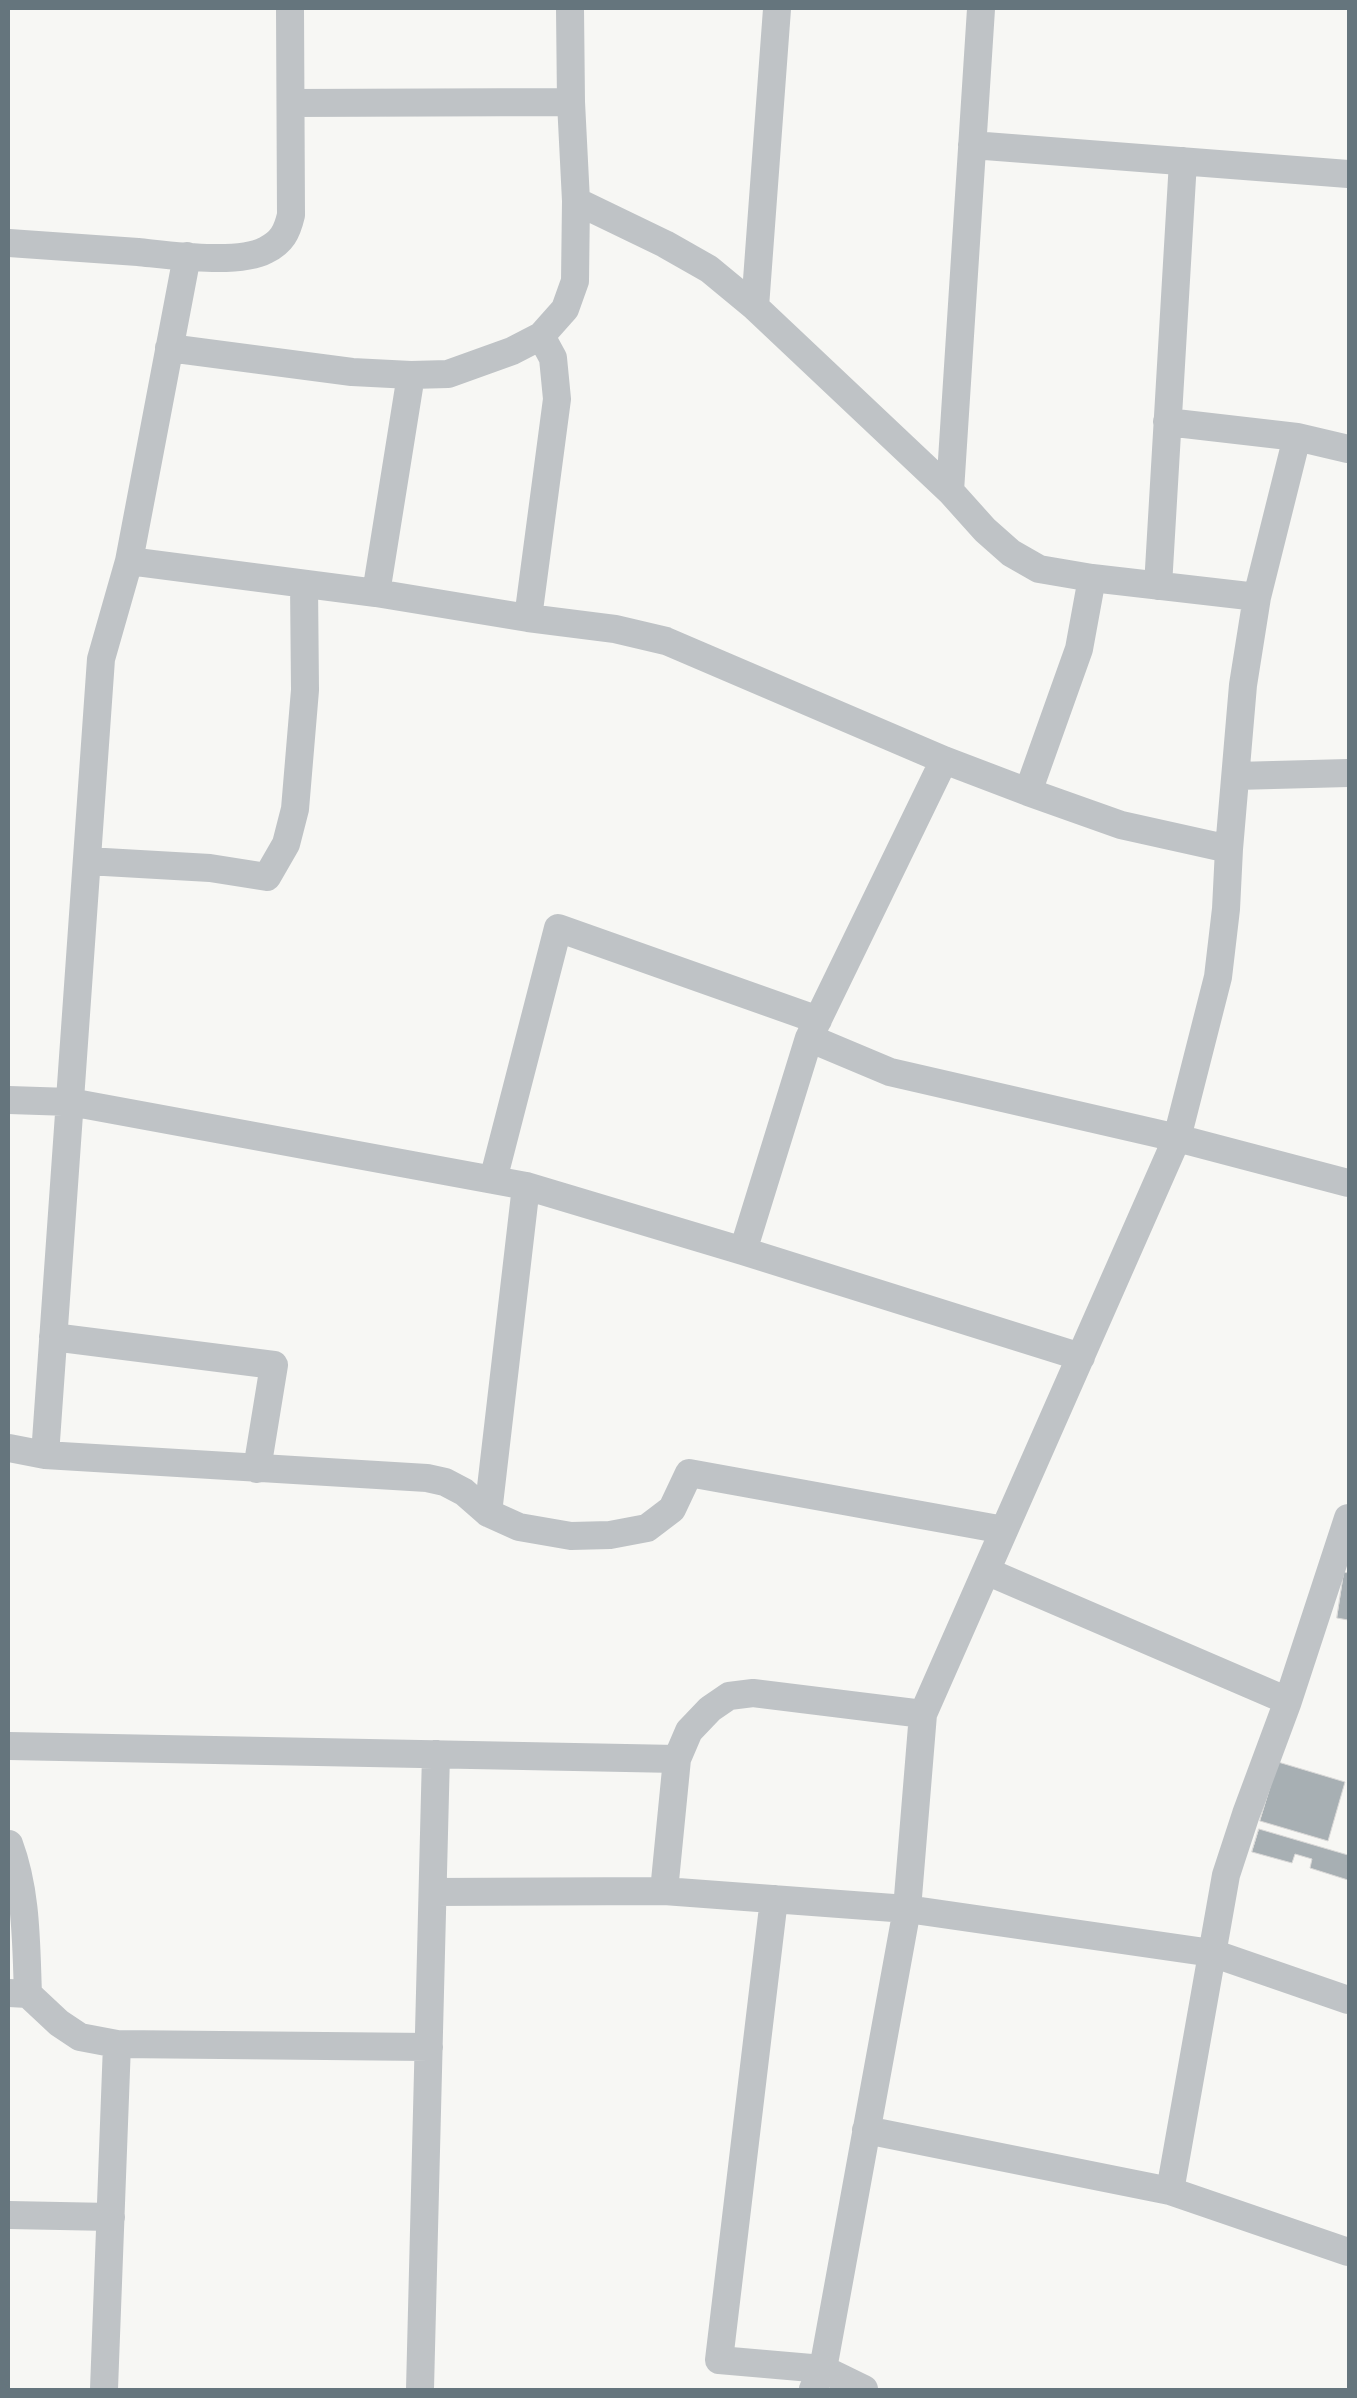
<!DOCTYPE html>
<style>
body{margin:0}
#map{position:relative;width:1357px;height:2398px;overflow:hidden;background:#f7f7f4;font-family:Quicksand,sans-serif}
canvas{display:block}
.frame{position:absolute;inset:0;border:10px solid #65757d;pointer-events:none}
</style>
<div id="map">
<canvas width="1357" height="2398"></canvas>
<div class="frame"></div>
</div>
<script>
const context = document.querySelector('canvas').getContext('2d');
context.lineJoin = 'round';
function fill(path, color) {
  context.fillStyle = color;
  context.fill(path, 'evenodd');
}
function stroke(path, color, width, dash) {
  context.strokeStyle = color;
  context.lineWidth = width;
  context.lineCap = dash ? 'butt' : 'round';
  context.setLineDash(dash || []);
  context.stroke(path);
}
const building = new Path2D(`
 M1344,1572L1348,1573V1620L1337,1618Z
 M1278,1762L1345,1782L1328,1841L1260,1821Z
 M1259,1829L1348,1855V1880L1310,1868L1312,1859L1295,1854L1292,1863L1252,1852Z`);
fill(building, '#a7afb3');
stroke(building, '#d9d8d7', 1);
stroke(new Path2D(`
 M292,103L571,102
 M972,145L1348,174
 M576,201L665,244L709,269L755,307L950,491L985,530L1011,553L1039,569L1092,578L1257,597
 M9,243C52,246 95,249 138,252C169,255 239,265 266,250C282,242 287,232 291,215L290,9
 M755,307L777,9
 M169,348L352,372L411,375L448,374L512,351L541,336L565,309L575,281L576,201L571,102L570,9
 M1167,422L1297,437L1348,449
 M950,491L981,9
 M129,561L376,593L528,618L615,629L666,641L944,760L1028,792L1121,825L1229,849
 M1158,586L1183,161
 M376,593L411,375
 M528,618L557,399L553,358L541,336
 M1236,776L1348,773
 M1028,792L1079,649L1092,578
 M87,861L210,868L267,877L286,844L295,809L305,690L304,584
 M809,1038L890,1072L1177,1138L1348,1183
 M9,1100L70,1102L526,1186L743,1251L1081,1357
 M493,1180L558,928L818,1020
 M743,1251L809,1038L944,760
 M53,1337L274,1365L257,1469
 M9,1448L45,1455L427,1478L445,1482L464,1492L488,1513L519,1527L571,1536L610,1535L647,1528L672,1509L689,1473L1004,1530
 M45,1455L101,659L129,561L187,256
 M488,1513L526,1186
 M986,1571L1288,1701
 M9,1746L677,1759
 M9,1844C27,1892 26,1944 28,1994
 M664,1891L677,1759L689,1731L710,1709L729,1696L753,1693L923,1714
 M433,1892L664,1891L907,1909L1212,1953L1348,2000
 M774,1899L719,2360L823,2369L864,2389
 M9,1993L28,1994L59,2023L80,2037L117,2044L429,2047
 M866,2130L1170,2191L1348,2252
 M1170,2191L1226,1875L1246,1814L1288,1701L1348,1518
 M9,2215L111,2217
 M104,2389L117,2044
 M420,2389L436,1754
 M813,2389L823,2369L907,1909L923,1714L1177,1138L1218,977L1226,909L1229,849L1243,685L1257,597L1297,437`), '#bfc3c6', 28);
</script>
